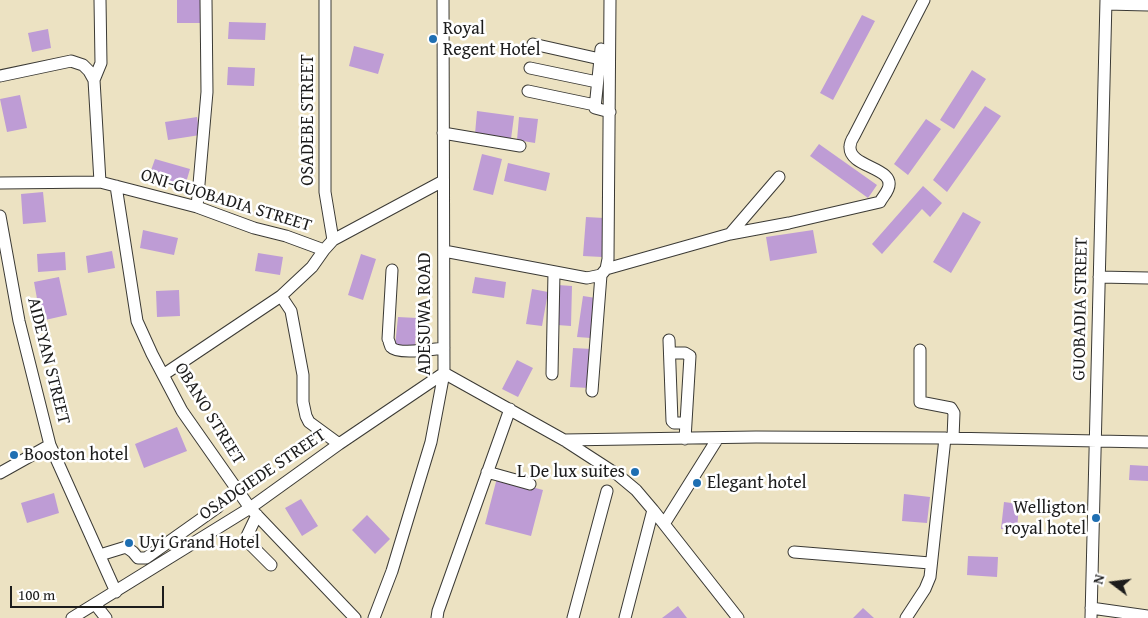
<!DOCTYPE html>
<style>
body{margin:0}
#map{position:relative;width:1148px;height:618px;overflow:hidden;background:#ece2c2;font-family:"Gentium Book Plus",serif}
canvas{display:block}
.north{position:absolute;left:1088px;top:558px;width:50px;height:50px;-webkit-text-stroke:4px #fff;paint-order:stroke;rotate:285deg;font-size:14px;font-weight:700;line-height:20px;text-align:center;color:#1c1c1c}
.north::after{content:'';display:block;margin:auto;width:18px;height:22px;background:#1c1c1c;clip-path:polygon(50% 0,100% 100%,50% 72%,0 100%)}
.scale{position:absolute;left:10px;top:586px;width:154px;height:22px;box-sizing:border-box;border:2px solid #1c1c1c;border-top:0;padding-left:6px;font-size:15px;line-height:18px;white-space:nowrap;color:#1c1c1c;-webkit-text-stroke:4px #fff;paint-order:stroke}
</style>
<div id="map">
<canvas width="1148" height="618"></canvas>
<div class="north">N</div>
<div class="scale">100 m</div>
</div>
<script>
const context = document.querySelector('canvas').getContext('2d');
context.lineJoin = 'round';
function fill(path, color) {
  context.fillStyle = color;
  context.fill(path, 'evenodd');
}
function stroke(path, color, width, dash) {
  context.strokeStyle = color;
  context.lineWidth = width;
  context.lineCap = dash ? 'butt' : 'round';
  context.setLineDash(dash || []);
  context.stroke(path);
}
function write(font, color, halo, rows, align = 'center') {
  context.font = font + ' "Gentium Book Plus",serif';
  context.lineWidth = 5;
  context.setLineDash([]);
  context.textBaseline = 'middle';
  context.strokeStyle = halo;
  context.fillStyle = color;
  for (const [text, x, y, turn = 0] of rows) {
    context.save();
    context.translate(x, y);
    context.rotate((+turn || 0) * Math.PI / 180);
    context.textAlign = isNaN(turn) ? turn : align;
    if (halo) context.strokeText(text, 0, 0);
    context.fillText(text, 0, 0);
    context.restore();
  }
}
fill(new Path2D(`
 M177,0H200V23H177Z
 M862,15L875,21L833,100L820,93Z
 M229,22L266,23L265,40L228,39Z
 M48,29L51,48L32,52L28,33Z
 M354,46L384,54L378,74L349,66Z
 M228,67L255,68L254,86L227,85Z
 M972,70L986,79L954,129L940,120Z
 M20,95L27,128L7,132L0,99Z
 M985,106L1001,116L947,192L933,180Z
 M477,111L514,116L511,139L475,134Z
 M197,117L200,135L168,140L165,122Z
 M519,117L538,119L535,143L517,140Z
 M926,119L941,129L908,175L894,164Z
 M819,144L877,185L868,198L810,156Z
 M482,154L502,159L493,195L473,190Z
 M155,159L190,169L185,186L149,176Z
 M508,163L550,173L546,191L504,181Z
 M923,186L942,203L930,217L922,209L882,254L872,244Z
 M43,192L46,222L23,224L21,194Z
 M963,212L981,222L951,273L933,262Z
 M586,217L604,218L602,257L583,256Z
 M143,230L178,238L174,255L140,248Z
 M813,230L817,253L770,261L766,237Z
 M112,251L115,268L88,273L86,256Z
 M65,252L66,270L38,272L37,254Z
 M258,253L283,257L280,275L255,271Z
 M361,254L376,259L363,300L348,295Z
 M59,277L67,315L41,321L34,282Z
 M475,277L506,282L504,298L472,293Z
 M558,285L572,286L571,326L557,325Z
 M532,289L548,292L542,326L526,324Z
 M179,290L180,316L157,317L156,291Z
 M583,296L596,298L591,338L577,337Z
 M398,317L417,318L415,347L395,346Z
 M573,348L592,349L589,388L570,387Z
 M517,360L533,368L518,397L502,389Z
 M177,427L187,451L144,468L135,444Z
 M1130,465L1148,466V481L1129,480Z
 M497,478L543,490L531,536L485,524Z
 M54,493L59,513L27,523L21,503Z
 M904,494L930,497L927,523L902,521Z
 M301,499L318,526L302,536L285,508Z
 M1004,502L1019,504L1017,530L1001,529Z
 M367,515L390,539L375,554L352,530Z
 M968,556L998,557L997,577L967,575Z
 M678,606L687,618H662Z
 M863,608L874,618H853Z`), '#be9cd5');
const minor = new Path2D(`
 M325,0V192L333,240
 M1106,4L1148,5
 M533,44L600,59
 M601,49L595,108L610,112
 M530,68L597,82
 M0,76L71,61L83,65L89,71L94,80L100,182L0,183
 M94,80L101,63L100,0
 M528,91L595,105
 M443,133L520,146
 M100,182L197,207L254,228L286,236L324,250L333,240L443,181
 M116,186L137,321L152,354L182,411L250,508L355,618
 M197,207L207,92L206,0
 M0,216L19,321L50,445L116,592
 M730,234L779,177
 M444,251L587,278L601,275L606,269L608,259L610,0
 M606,269L730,234L789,223L880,202C882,198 886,194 888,189C897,167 849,168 850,147C850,144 852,139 854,136L924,0
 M392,270L388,339C389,340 390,346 391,347C398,355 434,349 444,348
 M1099,277L1148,278
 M281,296L291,311L303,375V402L306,416L309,422L339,444
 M669,340L672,421L674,423H686
 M920,350V402L951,408L954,413L953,438
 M670,353H685L690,356L685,439
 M444,373L564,440L618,475L636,490L653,510L738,618
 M552,374L554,272
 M163,375L281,296L312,267L324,250
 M592,391L601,275
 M564,440L756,437L945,438L1148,442
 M487,472L530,484
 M0,473L50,445
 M257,515L246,538L247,541L271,565
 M664,524L718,438
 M794,552L930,563
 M100,555L126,547L133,552L138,558H146L218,507
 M95,604L106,618
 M1091,608L1148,616
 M72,618L250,508L339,444L444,373
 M374,618L392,571L431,442L444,373L443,0
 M437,618L438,611L510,409
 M573,618L607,491
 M625,618L653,510
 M906,618L925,589L930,577L945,438
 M1091,618L1106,0`);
stroke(minor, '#3b3a35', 13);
stroke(minor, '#fff', 11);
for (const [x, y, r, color] of [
 [433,39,5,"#1f6fb2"],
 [14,455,5,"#1f6fb2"],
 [635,472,5,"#1f6fb2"],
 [697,483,5,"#1f6fb2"],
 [1096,518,5,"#1f6fb2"],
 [129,543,5,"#1f6fb2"]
]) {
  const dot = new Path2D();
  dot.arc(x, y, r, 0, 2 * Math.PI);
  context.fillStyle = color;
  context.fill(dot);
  stroke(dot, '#fff', 2);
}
write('18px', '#1c1c1c', '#fff', [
 ["Royal",443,29],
 ["Regent Hotel",443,50],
 ["Booston hotel",24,455],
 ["L De lux suites",625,472,"right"],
 ["Elegant hotel",707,483],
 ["Welligton",1086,508,"right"],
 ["royal hotel",1086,529,"right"],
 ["Uyi Grand Hotel",139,543]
], 'left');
write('18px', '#1c1c1c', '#fff', [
 ["OSADEBE STREET",308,120,-90],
 ["ONI-GUOBADIA STREET",226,201,17],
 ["GUOBADIA STREET",1081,309,-89],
 ["ADESUWA ROAD",425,314,-90],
 ["AIDEYAN STREET",48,361,76],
 ["OBANO STREET",209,414,58],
 ["OSADGIEDE STREET",263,475,-34]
]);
</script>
